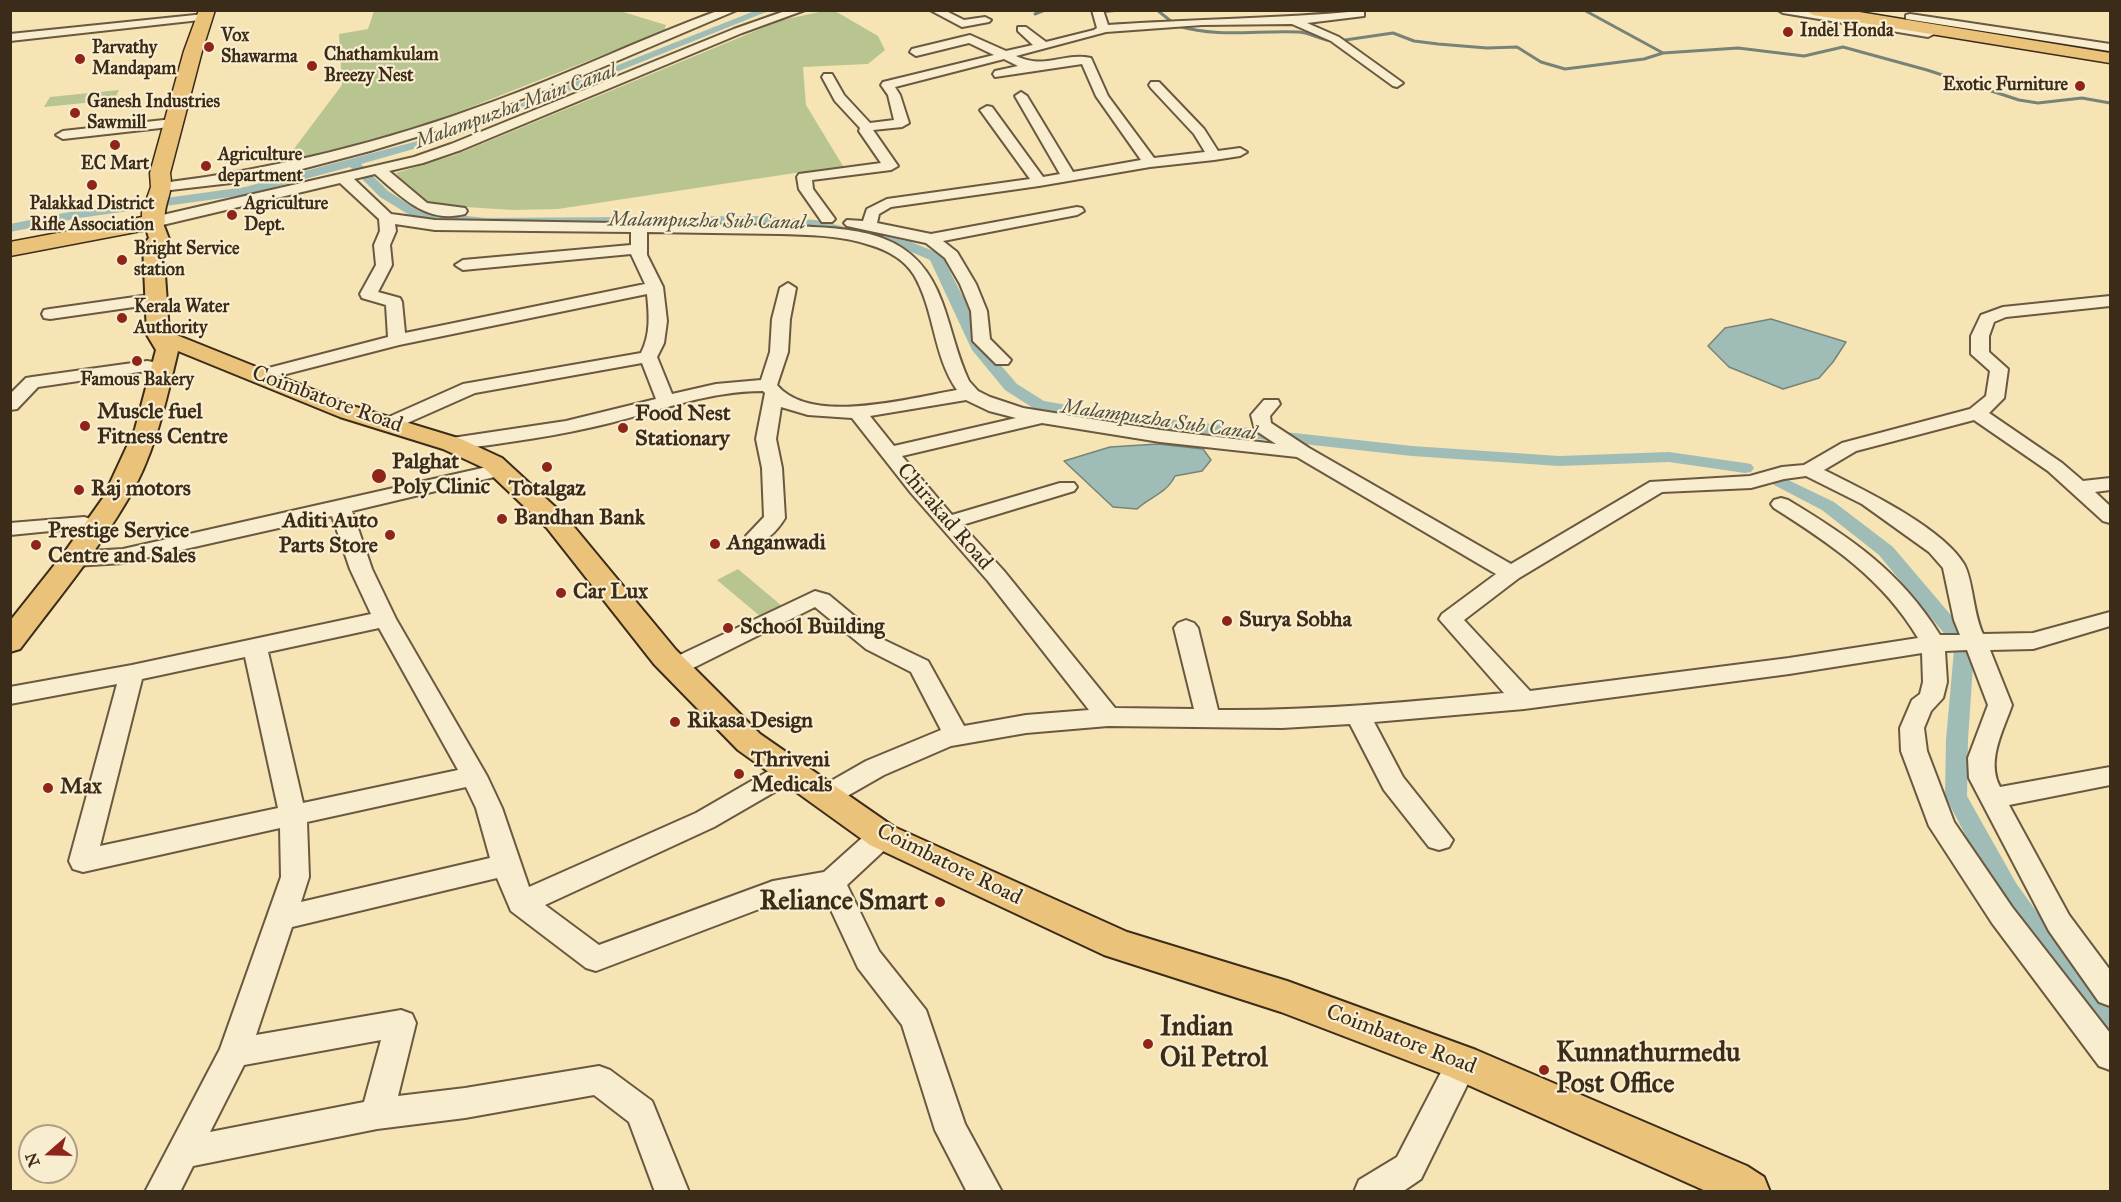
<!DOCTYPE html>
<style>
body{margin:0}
#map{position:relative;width:2121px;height:1202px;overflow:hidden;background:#f6e4b5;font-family:"IM FELL Great Primer",serif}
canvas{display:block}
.frame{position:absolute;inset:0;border:12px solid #3b2b19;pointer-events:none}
.north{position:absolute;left:18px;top:1124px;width:60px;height:60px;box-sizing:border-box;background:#f9edcf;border:2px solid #ad9f86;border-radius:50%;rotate:250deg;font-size:16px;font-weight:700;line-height:24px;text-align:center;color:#3b2b19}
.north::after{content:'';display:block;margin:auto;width:21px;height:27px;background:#8f2418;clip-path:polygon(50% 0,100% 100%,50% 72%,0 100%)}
</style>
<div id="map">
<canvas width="2121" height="1202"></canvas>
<div class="frame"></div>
<div class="north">N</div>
</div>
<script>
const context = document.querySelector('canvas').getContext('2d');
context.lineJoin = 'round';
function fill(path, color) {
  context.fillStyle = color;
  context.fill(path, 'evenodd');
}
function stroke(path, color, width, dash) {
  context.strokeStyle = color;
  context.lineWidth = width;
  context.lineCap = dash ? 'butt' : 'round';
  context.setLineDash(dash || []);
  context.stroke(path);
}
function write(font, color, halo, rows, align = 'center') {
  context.font = font + ' "IM FELL Great Primer",serif';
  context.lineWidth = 4.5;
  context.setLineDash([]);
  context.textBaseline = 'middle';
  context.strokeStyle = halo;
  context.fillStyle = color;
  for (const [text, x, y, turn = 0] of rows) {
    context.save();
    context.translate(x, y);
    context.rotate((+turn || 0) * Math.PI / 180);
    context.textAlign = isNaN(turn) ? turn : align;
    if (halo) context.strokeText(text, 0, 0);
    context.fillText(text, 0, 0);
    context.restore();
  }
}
fill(new Path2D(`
 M374,11H620L666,25L664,31L410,131L284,162L342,85L339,34L368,29Z
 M824,11H835L878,36L885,50L868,64L803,67L806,105L846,171L795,173L558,209L513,210L433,205L409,190L396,173L455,155L782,20Z
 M119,90L114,100L44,107L50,97Z
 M738,569L782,606L761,617L717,580Z`), '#b9c590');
const water = new Path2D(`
 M1771,319L1846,342L1833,362L1819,378L1783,389L1729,367L1708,346L1725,328Z
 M1158,444L1203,449L1211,460L1202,471L1175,476C1167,493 1150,497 1137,509L1113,507L1064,461L1110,447Z`);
fill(water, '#9fbdb6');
stroke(water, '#778377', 1.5);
stroke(new Path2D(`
 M1157,10L1172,22
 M1584,10L1663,53
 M1099,12L1121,10
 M1035,14L1045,10
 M1178,26C1219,38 1257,30 1299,32C1312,33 1322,41 1335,41
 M1345,40L1393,33L1414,41L1438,44L1487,48L1517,47L1541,62L1565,69L1644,59L1663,53L1738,48L1804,56L1843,47L1927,70L2019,100L2038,103L2082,98L2110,103`), '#778377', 3);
fill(new Path2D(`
 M757,10H771L452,138L361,164L388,191L419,211L486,218L759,216L815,220L911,242L941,254L964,299L984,346L1017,384L1044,401L1113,413L1412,446L1559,456L1669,452L1745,463L1751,464L1754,468L1751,472L1745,473L1669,462L1559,466L1412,456L1113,423L1033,408L1005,390L972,350L930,260L902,248L815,228L759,224L486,226L416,219L380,197L350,167L245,195L79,218L10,232V224L79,210L245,187L444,134Z
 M1780,476L1834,502L1893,547L1961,627L1964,632L1961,637L1954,639L1947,637L1879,555L1822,510L1774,485L1771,481L1774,477Z
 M1964,643L1971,645L1974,650L1968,740L1967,796L2016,883L2085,979L2110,1008V1038L2101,1035L2067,995L1998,897L1945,796L1946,740L1954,650L1957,645Z`), '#9fbdb6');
const minor = new Path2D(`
 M720,10H737L565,83L436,131L370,151L298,170L231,183L162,191L155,187L162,183C276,169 385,142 492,102C569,74 643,38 720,10Z
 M788,10H805L742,33L461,150L423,163L389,171L427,203L465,208L467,211L465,214C426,224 402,197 375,174L354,179L391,214L435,220L794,226C860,229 917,231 942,302C952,329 957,356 969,381L978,391L990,397L1023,408L1160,430L1276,444L1255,430L1251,415L1264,400H1278L1280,404L1270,416L1271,423L1309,448L1511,564L1650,482L1750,476L1782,467L1804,465L1842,443L1970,409L1986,396L1990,371L1971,354V336L1981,315L2003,307L2110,296V306L2006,317L1994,322L1989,336V352L2008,369L2004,398L1989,413L2062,463L2083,481L2110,478V490L2095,492L2110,506V523L2103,521L2048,471L1974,420L1856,451L1824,470C1862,489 1942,527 1964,564C1973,580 1973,613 1983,634L2033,633L2110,612V626L2033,649L1990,650L2012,705C2003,731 1986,761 2000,787L2110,767V785L2009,805L2069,915L2110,970V1006L2099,1002L2049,931L1969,778L1968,758L1988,705L1967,650L1945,651L1947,682L1943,698L1931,711L1924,728L1927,751L1954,822L2012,907L2110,1033V1070L2099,1066L1992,923L1929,826L1901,751L1900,728L1912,700L1920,694L1923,682L1922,653L1789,674L1524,709L1374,722L1403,777L1453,840L1449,847L1439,850L1429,847L1384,790L1350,724L1282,728L1108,726L1026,733L951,746L884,775L835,803L826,806L817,803L813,796L817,789L866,761L941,730L911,672L866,649L815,607L683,673L675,675L667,673L663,667L667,661L815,591L829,595L882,639L928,661L964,726L1026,715L1089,710L988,581L911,493L852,418L808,415L781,407L776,439L782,468L785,518C777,531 765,545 749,541L746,536L764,517L762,468L756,439L765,393L763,391C710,391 661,410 610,423C558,436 505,443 452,450L445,448L442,444L445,440L452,438L566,421L656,399L642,363L475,393L396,428H382L379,424L382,420L463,384L641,353C651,334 649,314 647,294L399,345L259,381L253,380L250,376L253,372L388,337L386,305L362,298L360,294L376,265L374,245L380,231L379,219L340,183L154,227L146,222L154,217L414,157L451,144L734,29ZM395,224L435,230L631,232V245L463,260L455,265L463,270L631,254L645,284L405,333L402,302L400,298L378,292L392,265L390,245L396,231ZM647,232C691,233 735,233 779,234C809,235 841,235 870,245C887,250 904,259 914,275C935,311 933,356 957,390C910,398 811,426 777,385L788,352L790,319L796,288L788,283L780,288L772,319L770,352L761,380L716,384L672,394L657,357L664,343L667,321L663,287L647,255ZM966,400L989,411L1016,418L894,446L870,416ZM1042,423L1160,442L1297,457L1496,574L1442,614L1439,619L1504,693C1409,702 1314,711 1218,710L1198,628L1194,623L1186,620L1178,623L1174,628L1194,709L1115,708L1004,571L962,525L1074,491L1077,487L1074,483H1060L952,515L902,456ZM1806,476L1862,504L1929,552L1943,568L1954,620L1960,635H1940C1900,571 1851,538 1788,500L1781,498L1774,500L1771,504L1774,508C1831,544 1883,579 1918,638L1789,658L1530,691L1464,620L1519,578L1662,492L1751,488L1784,479Z
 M930,10H944L964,20L985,17L991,20L989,22L962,27Z
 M1092,10H1103L1108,25C1192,19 1276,19 1360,11L1364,12V16L1307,23L1339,37L1403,83L1397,87L1393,86L1331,41L1292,24L1202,25L1106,32L1016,56C1046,70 1063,52 1091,58L1108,96L1154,158L1205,152L1194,134L1151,88L1149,85L1151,82H1159L1204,129L1218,151L1240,148L1247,152L1240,156L1214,160L1150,167L1039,186L891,207L879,214L877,223L931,234L1077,207L1082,208L1084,211L1077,215L943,241L957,252L976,284L987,311L990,339L1011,360L1008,364H996L973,341L971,311L960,284L945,258L926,243L847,226L844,223L847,220L863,221L867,209L887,199L1030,179L980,110L987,106L992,107L1043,177L1060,174L1015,96L1021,92L1027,96L1073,172L1141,160L1096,96L1082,64L995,77L993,74L995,71L1018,66L1004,59L895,87L900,95L909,123L902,127L873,130L898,166L891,170L812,180L813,189L835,219L832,222H822L799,189L797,177L799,174L881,163L859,131L860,128L835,101L822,77L824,74H832L844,95L870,123L894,120L888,95L881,85L883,82L994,55L969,43L916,56L910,52L912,49L970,35L1006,51L1033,45L1018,31V27H1026L1046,42L1094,30L1097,28Z
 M1778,10H1806L1928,31L1934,34L1928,37L1783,13Z
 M205,14L211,17L209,19L10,41V34Z
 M1910,14L2110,44V51L1906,19V15Z
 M173,119L178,120L180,123L178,126L63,139L56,135L63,131Z
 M156,294L164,299L162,303L50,319L44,318L42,314L44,310L50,309Z
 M147,361L153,362L156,366L153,370L38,387L17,409L10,410V394L26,378L32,377Z
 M500,464L507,466L510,470L507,474L352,511L372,569L396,619L487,776L502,808L529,887L696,813L779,765L788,762L797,765L801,772L797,779L714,827L545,905L599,945L773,881L824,872L872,829L882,826L892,829L896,836L892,843L847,885L879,951L926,1010L965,1124L1002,1192H967L935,1130L902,1025L858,968L824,895L775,903L596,971L586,968L511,911L497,878L292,927L256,1035L401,1010L412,1014L416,1023L398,1096L465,1088L599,1066L610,1070L652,1101L689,1192H655L629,1122L594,1095L465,1118L377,1129L193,1166L180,1192H145L220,1049L281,877L280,828L83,872L73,869L69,861L117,684L10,704V687L132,665L371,614L350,569L332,516L123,563L74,566L66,564L63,559L66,554L74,552L123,549ZM379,628L458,770L303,803L268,652ZM245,657L278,808L100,846L142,679ZM466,787L476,808L490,858L301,902L309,877L307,822ZM381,1040L364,1102L210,1132L244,1065Z
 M84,517L91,519L94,523L91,527L10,535V523Z
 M1462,1049L1473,1053L1478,1063L1421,1179L1402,1192H1354L1359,1180L1397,1157L1451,1053Z`);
const major = new Path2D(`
 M154,216L161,218L169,239L163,246L169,332L356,407L461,439L502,458L565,516L676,650L760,734L894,827L1127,932L1287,981L1476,1050L1747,1166L1764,1177L1770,1192H1708L1448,1076L1281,1012L1104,955L870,845L738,750L654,664L547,528L484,468L443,449L340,417L178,351C166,401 155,454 128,499C97,552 57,600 20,649L10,652V621L64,553L103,498L135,429L156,350L147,335L143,245L149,238L144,222L147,218Z`);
const highway = new Path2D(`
 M199,10H215L202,51L170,173C174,195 163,202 165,222L162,227L10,256V242L142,217V212L151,187L150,173L184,51Z
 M1805,10H1847L2110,53V63L1813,15Z`);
stroke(minor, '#6a5940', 4);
stroke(major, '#3b2b19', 4);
stroke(highway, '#3b2b19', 3);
fill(minor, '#f9edcf');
fill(major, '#ebc27a');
fill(highway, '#ebc27a');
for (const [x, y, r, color] of [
 [1788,32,6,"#8f2418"],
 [209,47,6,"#8f2418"],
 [80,59,6,"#8f2418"],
 [312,66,6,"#8f2418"],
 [2080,86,6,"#8f2418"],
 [75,113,6,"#8f2418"],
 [115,145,6,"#8f2418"],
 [206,166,6,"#8f2418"],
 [92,185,6,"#8f2418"],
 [232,215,6,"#8f2418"],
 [122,260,6,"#8f2418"],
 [122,318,6,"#8f2418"],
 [137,361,6,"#8f2418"],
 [85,426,6,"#8f2418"],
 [623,428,6,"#8f2418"],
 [547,467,6,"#8f2418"],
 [379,476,8,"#8f2418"],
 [79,490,6,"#8f2418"],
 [502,519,6,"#8f2418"],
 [390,535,6,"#8f2418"],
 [715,544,6,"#8f2418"],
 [36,545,6,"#8f2418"],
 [561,593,6,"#8f2418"],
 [1227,621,6,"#8f2418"],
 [728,628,6,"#8f2418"],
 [675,722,6,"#8f2418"],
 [739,774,6,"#8f2418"],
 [48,788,6,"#8f2418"],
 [940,902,6,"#8f2418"],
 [1148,1044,6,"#8f2418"],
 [1544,1070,6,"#8f2418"]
]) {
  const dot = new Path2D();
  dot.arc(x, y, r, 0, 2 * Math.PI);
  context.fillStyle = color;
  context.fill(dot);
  stroke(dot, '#f9edcf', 2);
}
write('bold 18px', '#3b2b19', '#f9edcf', [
 ["Indel Honda",1800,32],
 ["Vox",221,37],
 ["Shawarma",221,58],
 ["Parvathy",92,49],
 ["Mandapam",92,70],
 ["Chathamkulam",324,56],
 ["Breezy Nest",324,77],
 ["Exotic Furniture",2068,86,"right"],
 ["Ganesh Industries",87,103],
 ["Sawmill",87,124],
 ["Agriculture",218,156],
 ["department",218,177],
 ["EC Mart",115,165,"center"],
 ["Palakkad District",92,205,"center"],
 ["Rifle Association",92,226,"center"],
 ["Agriculture",244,205],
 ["Dept.",244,226],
 ["Bright Service",134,250],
 ["station",134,271],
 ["Kerala Water",134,308],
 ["Authority",134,329],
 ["Famous Bakery",137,381,"center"]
], 'left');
write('italic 20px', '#545040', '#f9edcf', [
 ["Malampuzha Main Canal",516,107,-20],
 ["Malampuzha Sub Canal",707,222,1],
 ["Malampuzha Sub Canal",1159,421,8]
]);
write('22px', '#3b2b19', '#f9edcf', [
 ["Coimbatore Road",327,400,20],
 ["Chirakad Road",944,517,49],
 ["Coimbatore Road",949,865,26],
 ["Coimbatore Road",1401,1040,21]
]);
write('bold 22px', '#3b2b19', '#f9edcf', [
 ["Muscle fuel",97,413],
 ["Fitness Centre",97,438],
 ["Food Nest",635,415],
 ["Stationary",635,440],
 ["Palghat",392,463],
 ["Poly Clinic",392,488],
 ["Raj motors",91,490],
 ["Totalgaz",547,490,"center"],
 ["Bandhan Bank",514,519],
 ["Aditi Auto",378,522,"right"],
 ["Parts Store",378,547,"right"],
 ["Prestige Service",48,532],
 ["Centre and Sales",48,557],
 ["Anganwadi",727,544],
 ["Car Lux",573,593],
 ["Surya Sobha",1239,621],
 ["School Building",740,628],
 ["Rikasa Design",687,722],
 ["Thriveni",751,761],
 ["Medicals",751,786],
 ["Max",60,788]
], 'left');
write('bold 27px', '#3b2b19', '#f9edcf', [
 ["Reliance Smart",928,902,"right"],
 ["Indian",1160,1028],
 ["Oil Petrol",1160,1059],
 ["Kunnathurmedu",1556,1054],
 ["Post Office",1556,1085]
], 'left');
</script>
